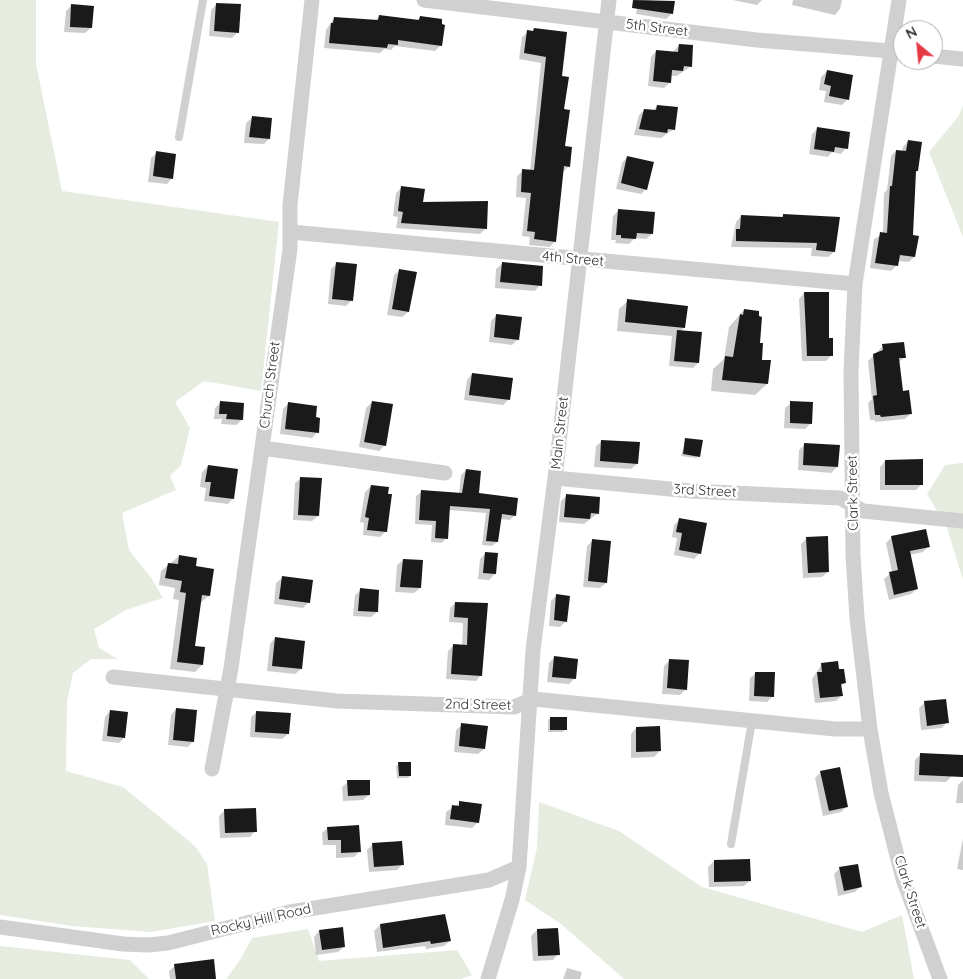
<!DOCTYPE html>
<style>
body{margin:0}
#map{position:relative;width:963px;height:979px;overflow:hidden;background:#fff;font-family:Quicksand,sans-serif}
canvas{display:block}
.north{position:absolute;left:893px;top:20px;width:50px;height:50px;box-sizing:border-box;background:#fff;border:1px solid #adadad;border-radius:50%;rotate:332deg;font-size:14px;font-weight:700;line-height:20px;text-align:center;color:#333}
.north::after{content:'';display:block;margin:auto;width:18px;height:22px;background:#e63946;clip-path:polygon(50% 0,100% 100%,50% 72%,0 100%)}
</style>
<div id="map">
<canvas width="963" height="979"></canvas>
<div class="north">N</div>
</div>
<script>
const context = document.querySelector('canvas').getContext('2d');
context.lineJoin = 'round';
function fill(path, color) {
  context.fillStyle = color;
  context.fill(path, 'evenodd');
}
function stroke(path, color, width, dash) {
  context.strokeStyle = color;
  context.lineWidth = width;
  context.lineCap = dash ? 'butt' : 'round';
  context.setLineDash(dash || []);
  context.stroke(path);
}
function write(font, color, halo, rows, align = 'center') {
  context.font = font + ' Quicksand,sans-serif';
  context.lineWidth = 5;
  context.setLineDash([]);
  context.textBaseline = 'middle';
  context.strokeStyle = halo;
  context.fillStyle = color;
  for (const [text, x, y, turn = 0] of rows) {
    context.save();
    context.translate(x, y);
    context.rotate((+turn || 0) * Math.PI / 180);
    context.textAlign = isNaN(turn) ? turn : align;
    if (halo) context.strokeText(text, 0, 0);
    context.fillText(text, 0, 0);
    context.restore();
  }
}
fill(new Path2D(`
 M0,0H36V64L62,191L279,222L261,391L204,381L175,402L190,428L181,465L170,476L176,490L122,513L129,550L152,579L163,598L126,610L94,629L99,648L118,659H91L73,673L67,701L66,771L123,787L195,846L207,864L215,921L151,932L72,926L0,915Z
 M963,106V237L929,152L958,117Z
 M963,463V580L947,528L927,494L945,465Z
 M539,802L619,831L702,887L862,932L902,915L914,979H624L561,924L525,900L537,848Z
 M308,929L319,961L457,950L472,975L461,979H226L240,960L252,938Z
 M0,946L130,960L149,979H0Z`), '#e6ecdf');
fill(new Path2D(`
 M642,0L674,2L672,13L666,19L636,14L638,3Z
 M733,0H762L757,5Z
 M793,0H842L840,9L835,15L792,5Z
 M217,4L238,32L232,38L209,36L211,10Z
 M71,6L91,28L85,33L64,32L66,11Z
 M379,17L416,21L420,17L441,45L435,51L395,46L391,50L384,49L380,53L324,48L326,30L334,18L374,21Z
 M528,32H532L561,78L564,147L569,166L563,172L555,241L550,247L529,245L530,237L522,236L526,198L516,197L517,176L523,171H530L541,63L519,59L522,37Z
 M679,45L691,66L677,76H670V82L664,88L648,86L651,57L656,51L673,52Z
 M827,71L848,99L842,105L824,102L826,91L819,90L821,77Z
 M657,106L674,129L661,138L634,135L639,115L644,110L653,111Z
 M252,118L269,139L264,144L244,143L246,123Z
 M817,129L846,148L841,154L832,152L828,157L809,154L812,134Z
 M908,141L917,171L914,174L912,236L914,257L909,262L897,261V265L891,271L870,268L874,239L883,234L884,193L887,190L891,156L896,151H902L903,147Z
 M157,153L172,178L167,184L148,182L151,158Z
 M627,157L646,189L641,194L616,189L622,163Z
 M401,188L422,203L486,228L480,234L396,228L398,217L393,216L396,193Z
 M619,210L652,234L646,239L635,238L629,244L615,243L616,240H611L613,216Z
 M783,215L834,252L828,257L811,256L812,248L731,247L736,222L741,216L780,218Z
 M337,263L352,300L346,306L328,304L331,269Z
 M502,264L540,285L535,291L495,288L496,269Z
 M400,270L408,312L402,317L387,315L394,275Z
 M804,293L828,339L832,355L826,361H802L799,299Z
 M628,301L686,307L684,328L680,332L698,363L693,368L669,366L672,336L617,331L619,309Z
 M744,310L758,344L767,384L755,395L711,391L713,369L724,359L729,327Z
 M497,315L518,339L512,345L489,342L491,321Z
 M883,346L905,357L898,363L901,392L910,414L905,419L875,422V420H870L868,403L872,399L868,361Z
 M472,374L509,399L503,405L464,400L467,380Z
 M221,402L242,420L236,425L221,424L222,419H214L215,408Z
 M372,402L385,445L379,451L359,447L366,408Z
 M791,403L811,423L805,429L784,428L785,408Z
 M288,404L315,418L317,432L312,438L280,434L283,409Z
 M686,439L699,456L696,458L681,456Z
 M602,441L637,464L631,469L594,467L596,446Z
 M805,444L837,467L831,473L798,470L799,450Z
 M885,461L922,484L916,490H880V467Z
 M208,466L233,498L228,504L204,501L206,488L200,487L202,472Z
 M466,470L477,494L515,515L510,520L500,519L497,542L492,546L482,545L486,513L449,510L446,538L442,543L431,542L432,525L415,524L416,496L421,492L459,494L461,475Z
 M301,478L318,516L312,521L293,520L295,483Z
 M371,486L386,495V531L380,537L363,535L364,523L360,522L365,492Z
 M567,495L597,514L584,524L559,522L561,501Z
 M680,519L700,553L694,559L674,555L677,538L672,537L674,525Z
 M892,537L928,547L923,552L909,555L917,589L911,594L889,600L884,579L892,572L886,543Z
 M807,538L828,572L822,577L803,578L801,544Z
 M593,540L606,583L600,588L583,587L587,546Z
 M485,554H496L495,574L489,580L478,579L480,559Z
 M179,556L194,567L209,596L200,603L194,647L202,665L195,672L170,669L179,600L173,599L175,588L159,585L161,571Z
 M403,560L420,588L414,593L395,592L397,565Z
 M282,578L309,602L303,608L274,604L276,583Z
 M361,590L377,612L371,617L353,616L355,595Z
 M556,596L566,621L560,627L549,626L551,601Z
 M455,603L487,604L481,675L476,681L446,679L448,651L454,645L462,646L463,623L449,622L450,608Z
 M275,638L301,669L295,674L267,671L270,644Z
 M554,658L574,679L569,684L547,682L549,663Z
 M670,660L686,689L680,695L662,694L664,666Z
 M822,664L838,671L844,683L841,687L842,695L836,701L815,703L812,679Z
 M756,673L773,696L767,702L749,701L750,678Z
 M925,702L947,722L942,728L921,730L919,708Z
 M176,709L193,741L188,747L168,745L171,715Z
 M110,711L124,738L119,743L102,741L105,717Z
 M257,712L288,734L282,739L250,737L251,717Z
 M551,718L565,730L563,732H548V720Z
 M462,725L484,749L478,754L454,752L456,730Z
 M636,728L660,751L654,757L631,758V734Z
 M921,754L952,776L946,782L914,781L915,760Z
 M399,764L410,776L408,778H397L396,766Z
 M821,772L847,806L841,812L823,816L815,778Z
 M963,780V803H956L958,785Z
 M348,782L369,795L363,800L343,801L342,787Z
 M460,803L478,822L472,828L445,825L446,812Z
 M225,810L255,831L250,837L220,838L219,816Z
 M328,828L359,852L354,857L336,858V845H323L322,833Z
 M963,838V870L957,869Z
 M373,844L403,864L397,870L369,872L367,850Z
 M714,861L750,881L744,886L709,887L708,867Z
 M840,868L861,886L855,892L838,896L834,874Z
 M444,915L450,941L444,946L426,949L425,946L377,952L374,931L380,925Z
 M537,930L558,954L553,960L533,961L531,936Z
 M319,931L344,947L338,952L316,955L314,937Z
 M175,966L215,979H170L169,971Z
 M567,968L582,972L580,979H563Z`), '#0003');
fill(new Path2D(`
 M633,0L675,1L673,14L632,8Z
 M216,3L241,4L239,33L214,31Z
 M71,4L94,6L92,28L70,27Z
 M379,15L419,20L420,16L442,19V24L445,25L442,46L398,40V45L388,44L387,48L329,43L331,23H333L334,17L378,20Z
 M534,28L567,32L562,76L569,77L564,109L570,110L565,146L572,147L570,167L564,166L556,242L534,239L535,232L527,231L531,193L521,192L522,169L534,170L546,57L524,53L527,30L533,31Z
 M679,44L693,45L692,67L684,66L683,71L672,70L671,83L653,81L656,50L678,52Z
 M827,70L853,75L849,100L829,96L831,86L824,84Z
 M657,105L678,107L675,130L668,129L667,133L639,129L644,109L656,110Z
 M252,116L272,118L270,139L249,137Z
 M817,127L850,132L848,149L835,147L834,152L814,149Z
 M908,140L922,142L918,171H916L913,235L919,236L915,257L900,255L898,266L875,263L880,232L887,233L890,186H892L896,150L906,151Z
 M156,151L176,154L173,179L153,176Z
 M627,156L654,162L647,190L621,183Z
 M401,186L425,189L423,202L488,201L487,229L401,223L403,212L398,211Z
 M618,209L655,212L653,234L637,233L636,239L621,238V235H616Z
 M783,214L840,217L835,252L816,250L817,243L736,241V229H740L741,215L783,217Z
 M336,262L357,264L353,301L332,299Z
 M502,262L543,266L542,286L500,282Z
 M399,269L417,272L409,312L392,309Z
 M804,292H829V338H833V356H807Z
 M627,299L688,306L685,328L625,322Z
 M744,309L759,311V316L762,317L760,343H763L762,360H771L768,384L722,380L725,356L733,357L740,314L743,315Z
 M496,314L522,317L519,340L494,337Z
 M677,330L702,332L699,363L674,361Z
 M904,342L906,358H899L903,391L909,390L912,414L881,417L880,415H875L873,396L877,395L873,354L883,350L882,344Z
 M472,373L513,378L510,400L469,395Z
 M220,401L244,403L243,420L226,419L227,414H219Z
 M372,401L393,404L386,446L364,442Z
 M790,401L813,402L812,424L790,423Z
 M288,402L317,406L316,417L320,418L319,433L285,429Z
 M685,438L703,440L700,457L683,454Z
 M601,440L640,442L638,464L600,461Z
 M804,443L840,445L838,467L803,465Z
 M923,459V485H885V460Z
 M208,465L238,469L234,499L209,496L211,482H205Z
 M466,469L481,471L479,493L518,498L516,516L502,514L498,542L486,541L490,509L450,506L448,539L435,538L436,521L419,520L421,490L462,493Z
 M300,477L322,478L319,516L298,515Z
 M371,485L389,487L388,494H392L387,532L367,530L369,518L365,517Z
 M566,494L600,497L599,514L591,513L590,519L564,517Z
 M679,518L707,523L701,554L679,550L682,533L676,532Z
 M926,529L930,547L910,551L918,589L894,595L889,572L898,570L891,536Z
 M828,536L829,572L808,573L806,537Z
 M592,539L611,541L607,583L588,581Z
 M485,552L498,553L496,574L483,573Z
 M179,555L197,558L196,566L214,569L210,596L202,595L195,646L205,647L203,665L177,662L186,593L180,592L182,581L165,578L168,563L178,564Z
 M403,559L423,560L421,588L400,587Z
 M282,576L313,580L310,603L279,599Z
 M360,588L379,590L378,612L358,611Z
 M556,594L570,596L567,622L554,620Z
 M455,602L488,603L482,676L451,674L453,644L467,645L468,618L454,617Z
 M275,637L305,641L302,669L272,666Z
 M554,656L578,659L576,679L552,677Z
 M669,659L689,660L687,690L667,688Z
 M838,661L839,669H844L846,683L841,684L843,696L820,698L817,672H822L821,663Z
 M755,672H775L774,697L754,696Z
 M946,699L949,723L927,726L924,701Z
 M176,708L197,710L194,742L173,740Z
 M110,710L128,712L125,738L107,736Z
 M256,711L291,713L289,734L255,732Z
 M550,717H567V730H550Z
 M461,723L488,726L485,749L459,746Z
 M660,726L661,751L636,752V727Z
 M920,753L963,755V777L919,775Z
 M398,762H411V776H399Z
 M840,767L848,807L829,811L820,771Z
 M347,780H370V795L348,796Z
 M459,801L482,804L479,823L450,819L452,805L459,806Z
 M256,808L257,832L225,833L224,809Z
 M359,825L361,852L341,853V840H328L327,827Z
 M402,841L404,865L374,867L372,843Z
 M750,859L751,881L714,882V860Z
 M858,864L862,887L844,891L839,867Z
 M445,914L451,941L431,944L430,941L383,948L380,924Z
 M343,927L345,947L322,950L319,930Z
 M558,928L560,955L538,956L537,929Z
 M214,959L216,979H176L174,964Z`), '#1a1a1a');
stroke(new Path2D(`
 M179,137L203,0
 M731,844L752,721`), '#d0d0d0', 8);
stroke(new Path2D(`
 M424,0L757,40L903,52
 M899,0L855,284L851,371L853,555L857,618L870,729L881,793L903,879L940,979
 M933,56L963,59
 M291,232L855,284
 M262,448L445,473
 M555,478L691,491L840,498L863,511L963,521
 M113,677L337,701L514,707L533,699L835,729H870
 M212,769L231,668L290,249V205L312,0
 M0,927L123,944L148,945L168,943L290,912L489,880L519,867
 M488,979L512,900L519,867L533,650L555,478L609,0`), '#d0d0d0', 15);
write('14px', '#333', '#fff', [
 ["5th Street",657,28,7],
 ["4th Street",573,259,5],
 ["Church Street",270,385,-83],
 ["Main Street",560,433,-84],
 ["3rd Street",705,491,3],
 ["Clark Street",853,493,-91],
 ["2nd Street",478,705,1],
 ["Clark Street",910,892,72],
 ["Rocky Hill Road",261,920,-13]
]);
</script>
